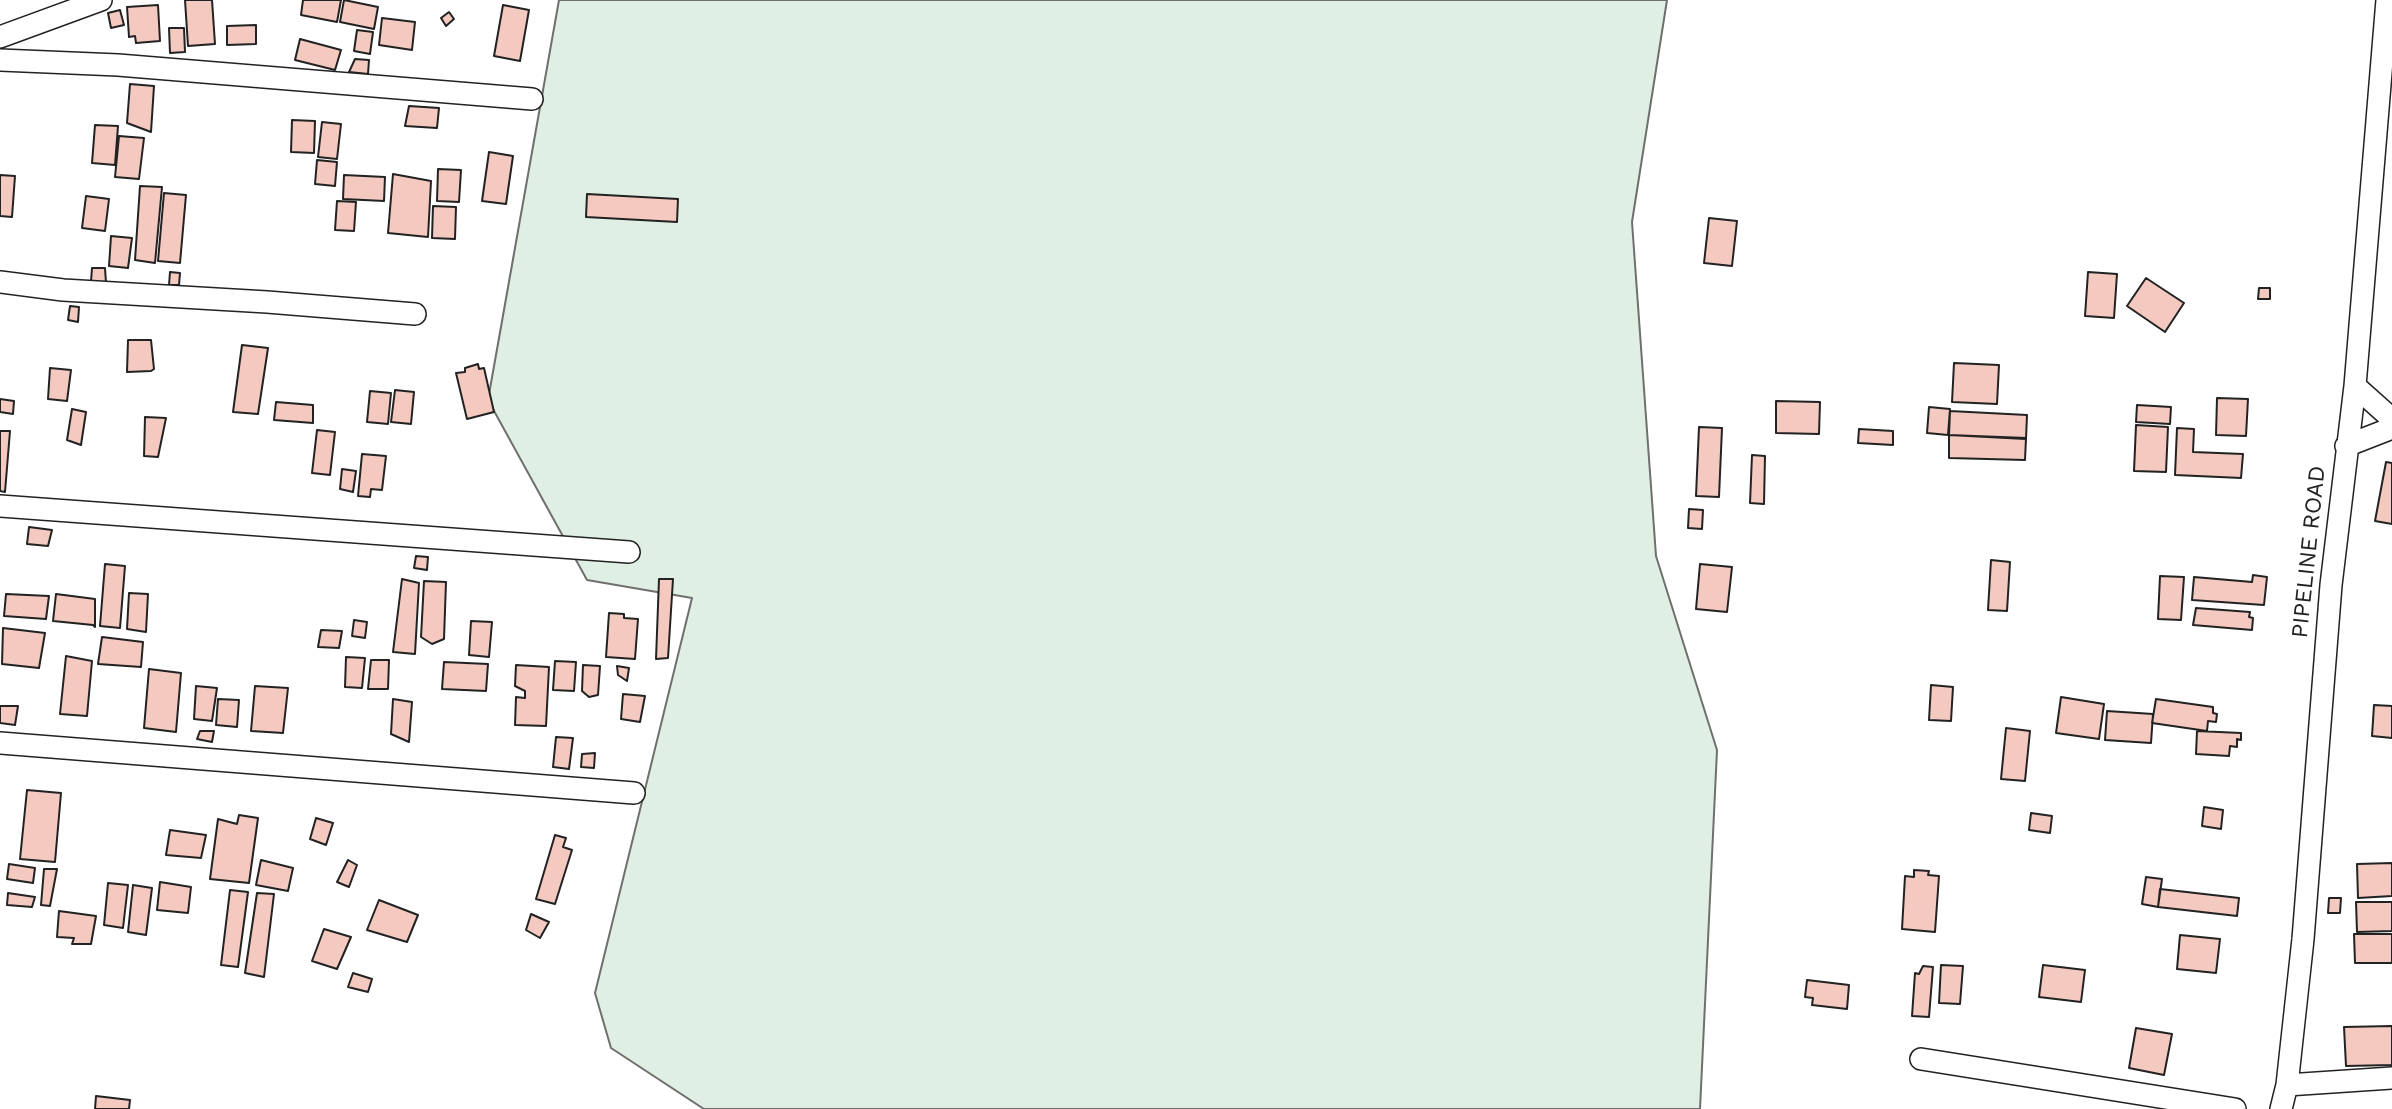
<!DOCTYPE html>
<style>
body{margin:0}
canvas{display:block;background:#fff}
</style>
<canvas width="2392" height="1109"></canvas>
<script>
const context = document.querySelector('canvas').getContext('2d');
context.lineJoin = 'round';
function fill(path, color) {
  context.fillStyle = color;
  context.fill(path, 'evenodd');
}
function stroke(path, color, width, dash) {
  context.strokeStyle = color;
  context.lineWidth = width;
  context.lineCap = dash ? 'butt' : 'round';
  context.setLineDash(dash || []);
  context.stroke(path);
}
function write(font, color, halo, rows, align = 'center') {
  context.font = font + ' "Work Sans",sans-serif';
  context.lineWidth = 5;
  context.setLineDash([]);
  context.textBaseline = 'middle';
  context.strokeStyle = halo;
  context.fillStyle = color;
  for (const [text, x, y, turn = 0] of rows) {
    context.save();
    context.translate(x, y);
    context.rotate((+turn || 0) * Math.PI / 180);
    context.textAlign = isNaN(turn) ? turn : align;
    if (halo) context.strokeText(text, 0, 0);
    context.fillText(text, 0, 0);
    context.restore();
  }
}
const green = new Path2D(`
 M559,0H1667L1632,222L1656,556L1717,750L1700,1109H704L611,1048L595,993L692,598L587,580L488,400Z`);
fill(green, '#e0efe3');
stroke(green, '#6f6f6f', 2);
const building = new Path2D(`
 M185,0H212L215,44L188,46Z
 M303,0H341L337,22L301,15Z
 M344,0L378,7L374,29L340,22Z
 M158,5L160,41L136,43L135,36L129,37L127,7Z
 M503,5L529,10L520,61L494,56Z
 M120,10L124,25L111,28L108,13Z
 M449,12L454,19L446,26L441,18Z
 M382,18L415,22L412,50L379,45Z
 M256,25V44L227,45V26Z
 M169,28H184L185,52L170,53Z
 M357,30L373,32L370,54L354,51Z
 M300,39L341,50L335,70L295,60Z
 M355,59L369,60L368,74L349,72Z
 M130,84L154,86L151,132L127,123Z
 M409,106L439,108L437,128L405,126Z
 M292,120L315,121L314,153L291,152Z
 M322,122L341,124L337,159L318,157Z
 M95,125L118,126L115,165L92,163Z
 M119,136L144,138L139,179L115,177Z
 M489,152L513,156L506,204L482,201Z
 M317,160L337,162L335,186L315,184Z
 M438,169L461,170L459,202L437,201Z
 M393,174L431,181L428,237L388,233Z
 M0,175L15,176L12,217L0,216Z
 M344,175L385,177L384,201L343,199Z
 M140,186L162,187L155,263L135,260Z
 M164,193L186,195L180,263L158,261Z
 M587,194L678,199L677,222L586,217Z
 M86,196L109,199L105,231L82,228Z
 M337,201L356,202L354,231L335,230Z
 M433,206L456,207L455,239L432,238Z
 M1709,218L1737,221L1732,266L1704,263Z
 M111,236L132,238L128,268L109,266Z
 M92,268H105L106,283L91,281Z
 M170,272L180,273L179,285H169Z
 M2088,272L2117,274L2114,318L2085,316Z
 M2146,278L2184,303L2165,332L2127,306Z
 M2259,288H2270V299H2258Z
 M70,306L79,307L78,322L68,320Z
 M128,340H151L154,369L151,371L127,372Z
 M242,345L268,348L258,414L233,412Z
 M1954,363L1999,365L1997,404L1952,402Z
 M478,364L479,369L484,368L494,412L467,419L456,373L465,372V368Z
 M50,368L71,370L67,401L48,399Z
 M395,390L414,392L411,424L391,422Z
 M370,391L391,393L388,424L367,422Z
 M2217,398L2248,399L2246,436L2216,435Z
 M0,399L14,401L13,414L0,412Z
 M1776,401L1820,402L1819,434L1776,433Z
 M276,402L313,405V423L274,420Z
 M2137,405L2171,407L2170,424L2136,422Z
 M1929,407L1950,409L1948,435L1927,433Z
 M72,409L86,412L81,445L67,440Z
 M1950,411L2027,415L2026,439L1949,435Z
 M145,417L166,418L158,457L144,456Z
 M2136,425L2168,427L2166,472L2134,471Z
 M1699,427L1722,428L1719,497L1696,496Z
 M2177,428L2194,429L2193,452L2243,454L2241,478L2175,475Z
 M1859,429L1893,431V445L1858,443Z
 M317,430L335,432L330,475L312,473Z
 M0,431H10L5,492L0,491Z
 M1949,435L2026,438L2025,460L1949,458Z
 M362,454L386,456L382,490L371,489L370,497L358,496Z
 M1752,455L1765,456L1764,504L1750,503Z
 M2386,462L2392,463V524L2375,521Z
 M342,469L356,471L353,492L340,489Z
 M1689,509L1703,510L1702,529L1688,528Z
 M29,527L52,530L48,546L27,544Z
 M416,556L428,557L427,570L414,568Z
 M1991,560L2010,562L2007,611L1988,610Z
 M105,564L125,566L120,628L100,626Z
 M1700,564L1732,567L1727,612L1696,609Z
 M2253,575L2267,577L2264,605L2192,600L2194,577L2252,582Z
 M2160,576L2184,577L2181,620L2158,619Z
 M402,579L419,583L415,654L393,652Z
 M659,579H673L668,658L656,659Z
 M424,581L446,582L444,639L432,644L421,637Z
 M129,593L148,594L146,632L127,629Z
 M6,594L49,596L46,619L4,616Z
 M56,594L95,599V627L93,625L53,621Z
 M2196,608L2250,612L2249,617L2253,618L2252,630L2193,625Z
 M609,613L624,614V618L638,619L635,659L606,657Z
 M354,620L367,622L365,638L352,636Z
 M471,621L492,622L489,657L469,655Z
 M3,628L45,633L39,668L2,664Z
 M321,630L342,631L339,648L318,647Z
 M102,637L143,642L141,667L98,664Z
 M66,656L92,661L87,716L60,714Z
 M346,657L365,658L362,688L345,687Z
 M371,660H389L388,689H368Z
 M555,661L576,662L574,691L553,690Z
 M444,662L488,664L486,691L442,689Z
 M516,665L549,667L546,726L515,725L516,697L525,698V691L515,686Z
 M583,665L600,666L598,695L589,697L582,691Z
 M617,666L629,668L627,681L618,675Z
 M149,669L181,673L176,732L144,728Z
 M1931,685L1953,687L1951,721L1929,720Z
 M196,686L217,688L212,721L194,719Z
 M255,686L288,688L283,733L251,731Z
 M623,694L645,696L640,722L621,719Z
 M2061,697L2104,704L2099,739L2056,733Z
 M218,699L239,700L237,727L216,725Z
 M393,699L412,702L409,742L391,734Z
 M2156,699L2213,707V713L2217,714L2216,722L2208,721L2207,731L2152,723Z
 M2374,705L2392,706V738L2372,736Z
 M0,706H18L15,725L0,723Z
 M2107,711L2153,714L2151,743L2105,740Z
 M2006,728L2030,731L2025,781L2001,779Z
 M200,731H214L212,742L197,739Z
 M2197,731L2241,733V740L2237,739V747L2230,746L2229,756L2196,754Z
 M556,737L573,738L569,769L553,767Z
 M595,753L594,768L581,767L582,754Z
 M27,790L61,793L55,862L20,859Z
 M2204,807L2223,810L2221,829L2202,826Z
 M2031,813L2052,816L2050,833L2029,830Z
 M239,815L258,818L249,883L210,879L218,819L237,824Z
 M316,818L333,823L326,845L310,839Z
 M170,830L206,835L201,858L166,855Z
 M555,835L566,838L563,847L572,850L555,904L536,899Z
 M261,860L293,868L288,891L256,885Z
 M348,860L357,865L349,887L337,882Z
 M2392,863V896L2358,898L2357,864Z
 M9,864L35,868L33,883L7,879Z
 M44,869H57L50,906L41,905Z
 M1914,870L1929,871L1928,875L1939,876L1935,932L1902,929L1905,876L1914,877Z
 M2146,877L2162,879L2158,907L2142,904Z
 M160,882L191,887L188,913L157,910Z
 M108,883L128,885L123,928L104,925Z
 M133,885L152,888L146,935L128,932Z
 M2160,889L2239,898L2237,916L2158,907Z
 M230,890L248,892L238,967L221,965Z
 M8,893L35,897L32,907L7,905Z
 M257,893L274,894L264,977L245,973Z
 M2329,898H2341L2340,913H2328Z
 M379,900L418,915L407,942L367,930Z
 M2356,902H2392V931L2357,932Z
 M59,911L96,916L91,944H72L74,938L57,937Z
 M531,914L549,922L540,938L526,930Z
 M324,929L351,937L337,969L312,961Z
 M2354,934H2392V963H2355Z
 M2180,935L2220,939L2216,973L2177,969Z
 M1941,965L1963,966L1960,1004L1939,1003Z
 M2043,965L2085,970L2081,1002L2039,997Z
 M1923,966L1933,967L1929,1017L1912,1016L1915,973L1919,974Z
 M353,973L372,979L368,992L348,987Z
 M1807,980L1849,985L1847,1009L1812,1005L1813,998L1805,997Z
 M2392,1026V1065L2346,1066L2344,1027Z
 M2136,1028L2172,1034L2164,1075L2129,1068Z
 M96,1096L130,1100L129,1109H95Z`);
fill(building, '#f3c9c0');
stroke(building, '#222', 2);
const minor = new Path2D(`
 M0,37L101,0
 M0,60L118,65L532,99
 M0,282L63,290L267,302L415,314
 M2355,386L2392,419
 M2346,446L2392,428
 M0,506L629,552
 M0,743L634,793
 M1921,1059L2235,1109
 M2287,1085L2392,1078
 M2281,1109L2287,1085L2303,939L2331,585L2355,386L2387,0`);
stroke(minor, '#222', 24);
stroke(minor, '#fff', 21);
write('23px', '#222', '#fff', [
 ["PIPELINE ROAD",2309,552,-84]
]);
</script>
